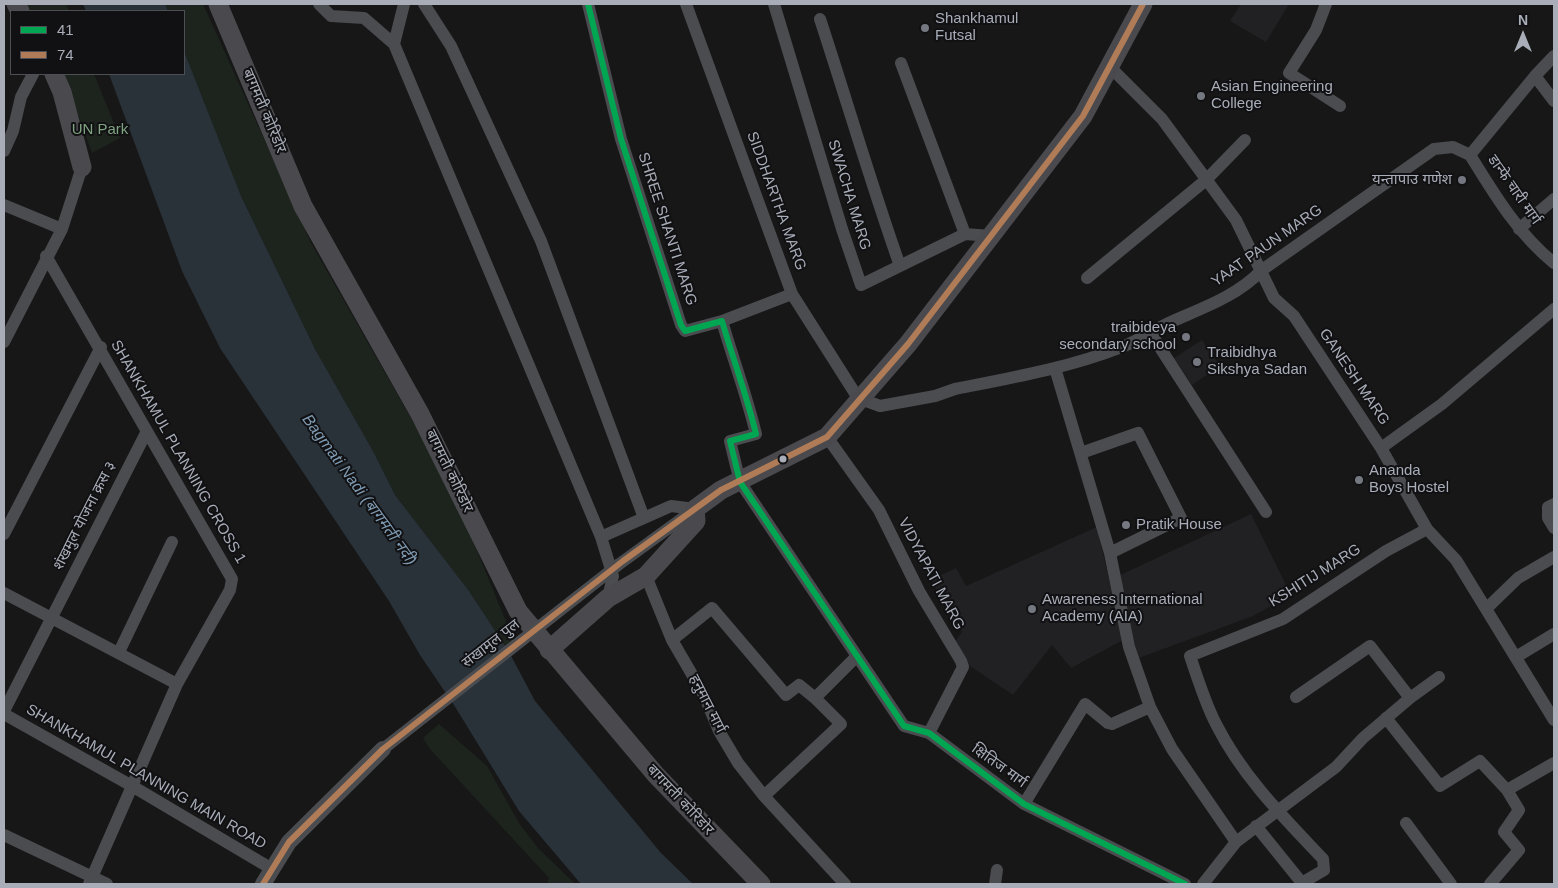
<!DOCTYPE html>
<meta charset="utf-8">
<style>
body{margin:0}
#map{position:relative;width:1558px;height:888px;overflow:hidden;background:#171717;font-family:Arial,sans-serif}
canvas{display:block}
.frame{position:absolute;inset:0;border:5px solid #a8adb8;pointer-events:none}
.legend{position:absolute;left:10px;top:10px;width:175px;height:65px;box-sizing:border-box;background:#111113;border:1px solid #4d4f55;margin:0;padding:6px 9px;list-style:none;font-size:15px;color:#a8adb8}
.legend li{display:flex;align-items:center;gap:10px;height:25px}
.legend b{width:25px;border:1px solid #4d4f55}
.north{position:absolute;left:1498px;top:10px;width:50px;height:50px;-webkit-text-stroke:4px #111113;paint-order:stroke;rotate:0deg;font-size:14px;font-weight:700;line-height:20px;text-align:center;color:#a8adb8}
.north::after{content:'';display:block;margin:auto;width:18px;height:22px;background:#a8adb8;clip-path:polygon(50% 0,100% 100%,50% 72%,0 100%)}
</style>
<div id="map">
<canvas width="1558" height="888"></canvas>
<div class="frame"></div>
<ul class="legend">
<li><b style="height:6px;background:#00a651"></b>41</li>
<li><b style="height:6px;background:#b07c57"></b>74</li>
</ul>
<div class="north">N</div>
</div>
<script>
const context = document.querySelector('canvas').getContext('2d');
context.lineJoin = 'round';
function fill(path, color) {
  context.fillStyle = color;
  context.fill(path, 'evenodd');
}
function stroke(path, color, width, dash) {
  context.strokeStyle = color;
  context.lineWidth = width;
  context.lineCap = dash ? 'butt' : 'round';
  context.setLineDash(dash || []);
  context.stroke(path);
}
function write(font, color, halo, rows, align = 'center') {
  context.font = font + ' Arial,"Noto Sans Devanagari",sans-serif';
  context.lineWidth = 4;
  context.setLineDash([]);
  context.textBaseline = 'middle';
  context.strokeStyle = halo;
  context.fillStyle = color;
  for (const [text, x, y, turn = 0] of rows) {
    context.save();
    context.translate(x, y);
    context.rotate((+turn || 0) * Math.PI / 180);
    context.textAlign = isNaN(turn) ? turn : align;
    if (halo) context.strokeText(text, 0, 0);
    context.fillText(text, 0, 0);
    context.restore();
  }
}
fill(new Path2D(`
 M1241,4H1289L1266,42L1230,21Z
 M1202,340L1220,366L1192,385L1174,358Z
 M1251,514L1291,595L1253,616L1136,659L1116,577Z
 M1097,527L1123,640L1071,668L1052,645L1013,695L948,651L962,632L931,580L956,568L966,586Z`), '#212123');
fill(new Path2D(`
 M27,4H66L69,11H31Z
 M165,4H203L311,243L453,492L514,641L509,652L469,591L395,495L373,451L315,349L241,196L184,51V11H168Z
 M64,74H94L120,138L92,153Z
 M439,724L487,766L519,823L538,848L575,884H550L547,881L549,878L430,749L423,738Z`), '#1d241e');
fill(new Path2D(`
 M83,4H165L168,11H86Z
 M184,51L241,196L315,349L373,451L395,495L469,591L509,652L535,701L661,853L693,884H581L519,811L454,705L420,655L389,601L220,348L182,271L109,74H184Z`), '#2a3239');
stroke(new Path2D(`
 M319,4L331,16L364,18L394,44
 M404,4L394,44L601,537L671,506L695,509
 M424,4L451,46L541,241L644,518
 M588,4L621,139L681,325L685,331L722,321C733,359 747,396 756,434L730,441L740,482L904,726L929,733L1024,804L1185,884
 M686,4L792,294L858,398L880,406L935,396L955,389C1011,378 1068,368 1122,347C1139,340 1155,329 1173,321C1205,307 1237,296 1262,270L1434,149L1453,147L1470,155L1535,76L1554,56
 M774,4L842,229L861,285L965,234
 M1326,4L1316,30L1289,73L1340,106
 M820,19C847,101 871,184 900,266
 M901,63L965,234L991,236
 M1109,66L1162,119L1236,220L1274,298L1294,316L1381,448L1427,529L1456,560L1554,720
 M1535,76L1554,101
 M4,151L13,131L21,97L33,74
 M1470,155C1494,194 1518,234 1554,263
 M4,205L62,229
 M1519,229L1554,199
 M46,256L232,579L230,590L177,684L89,884
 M1087,278L1206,180L1245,140
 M722,321L792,294
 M1150,332L1266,512
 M4,342L62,229L82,167
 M1055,368L1110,553L1181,518L1138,433L1081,453
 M827,437L879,510L919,591L961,661L963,667L929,733
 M1381,448L1442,404L1554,309
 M1554,504L1548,507V518L1554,528
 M4,534L101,347
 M601,537L613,576L608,598
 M1110,553L1129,647L1150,707
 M618,565L695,509
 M646,576L672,640L704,695L719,731L738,763L764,796L845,884
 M4,593L177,684
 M1487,608L1518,578L1554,557
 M672,640L712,608L786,695L799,685L815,698
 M119,652L172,542
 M1516,657L1554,634
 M1296,697L1370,646L1410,698
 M4,711L147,431
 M4,714L132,786L272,869
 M1386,718L1440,786L1480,761L1507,790L1519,810L1504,832L1519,850L1490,884
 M1507,790L1554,763
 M764,796L841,724L815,698L856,657
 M1024,804L1085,704L1108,723L1112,724L1150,707L1172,749L1236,842
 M1406,823L1451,884
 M1256,826L1302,883
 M4,835L107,884
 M995,884L997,870
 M1203,884L1236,842L1336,767L1363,738L1410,698L1439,677
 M1300,884L1324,870L1323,859C1284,818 1242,776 1216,724C1205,703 1198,679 1190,656L1283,619L1386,551L1427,529`), '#4b4c50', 12);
stroke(new Path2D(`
 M263,884L289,842L383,749`), '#4b4c50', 16);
stroke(new Path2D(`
 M16,4L20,11
 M218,4L303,206L420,414L518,611L656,775L761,884
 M54,74L62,92L82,167
 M549,650L608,598L646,576L696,521L695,509L721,490L827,437L908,344L1083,116L1143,4`), '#4a4a4e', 19);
stroke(new Path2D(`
 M383,749L618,565`), '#4b4c50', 12);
stroke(new Path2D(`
 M588,4L621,139L681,325L685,331L722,321C733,359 747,396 756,434L730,441L740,482L904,726L929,733L1024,804L1185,884`), '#00a651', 6);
stroke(new Path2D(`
 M263,884L289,842L383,749L623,561L721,490L827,437L908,344L1083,116L1143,4`), '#b07c57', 6);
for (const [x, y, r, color] of [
 [925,28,5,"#757880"],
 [1201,96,5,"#757880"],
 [1462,180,5,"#757880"],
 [1186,337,5,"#757880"],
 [1197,362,5,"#757880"],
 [783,459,4.5,"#a8adb8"],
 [1359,480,5,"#757880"],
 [1126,525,5,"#757880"],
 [1032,609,5,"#757880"]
]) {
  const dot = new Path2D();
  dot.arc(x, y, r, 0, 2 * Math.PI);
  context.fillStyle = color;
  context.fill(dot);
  stroke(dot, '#111113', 2);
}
write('15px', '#a8adb8', '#111113', [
 ["Shankhamul",935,19],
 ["Futsal",935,36],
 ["Asian Engineering",1211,87],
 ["College",1211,104],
 ["यन्तापाउ गणेश",1452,180,"right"],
 ["traibideya",1176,328,"right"],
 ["secondary school",1176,345,"right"],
 ["Traibidhya",1207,353],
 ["Sikshya Sadan",1207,370],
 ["Ananda",1369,471],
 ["Boys Hostel",1369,488],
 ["Pratik House",1136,525],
 ["Awareness International",1042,600],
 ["Academy (AIA)",1042,617]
], 'left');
write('15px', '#a8adb8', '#111113', [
 ["बागमती कोरिडोर",264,111,67],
 ["डान्फे चारी मार्ग",1514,190,55],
 ["SWACHA MARG",849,195,73],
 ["SIDDHARTHA MARG",776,201,70],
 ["SHREE SHANTI MARG",667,229,72],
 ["YAAT PAUN MARG",1267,246,-35],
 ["GANESH MARG",1354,377,56],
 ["SHANKHAMUL PLANNING CROSS 1",178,452,60],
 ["बागमती कोरिडोर",449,471,64],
 ["शंखमुल योजना क्रस ३",85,516,-63],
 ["VIDYAPATI MARG",931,574,62],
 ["KSHITIJ MARG",1315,576,-32],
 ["संखामुल पुल",491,644,-38],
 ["हनुमान मार्ग",707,704,63],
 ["क्षितिज मार्ग",999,766,36],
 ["SHANKHAMUL PLANNING MAIN ROAD",146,777,30],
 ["बागमती कोरिडोर",680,800,47]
]);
write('15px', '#7fa381', '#111113', [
 ["UN Park",100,130]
]);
write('italic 16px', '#7f9bb3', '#111113', [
 ["Bagmati Nadi (बागमती नदी)",359,490,54]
]);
</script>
